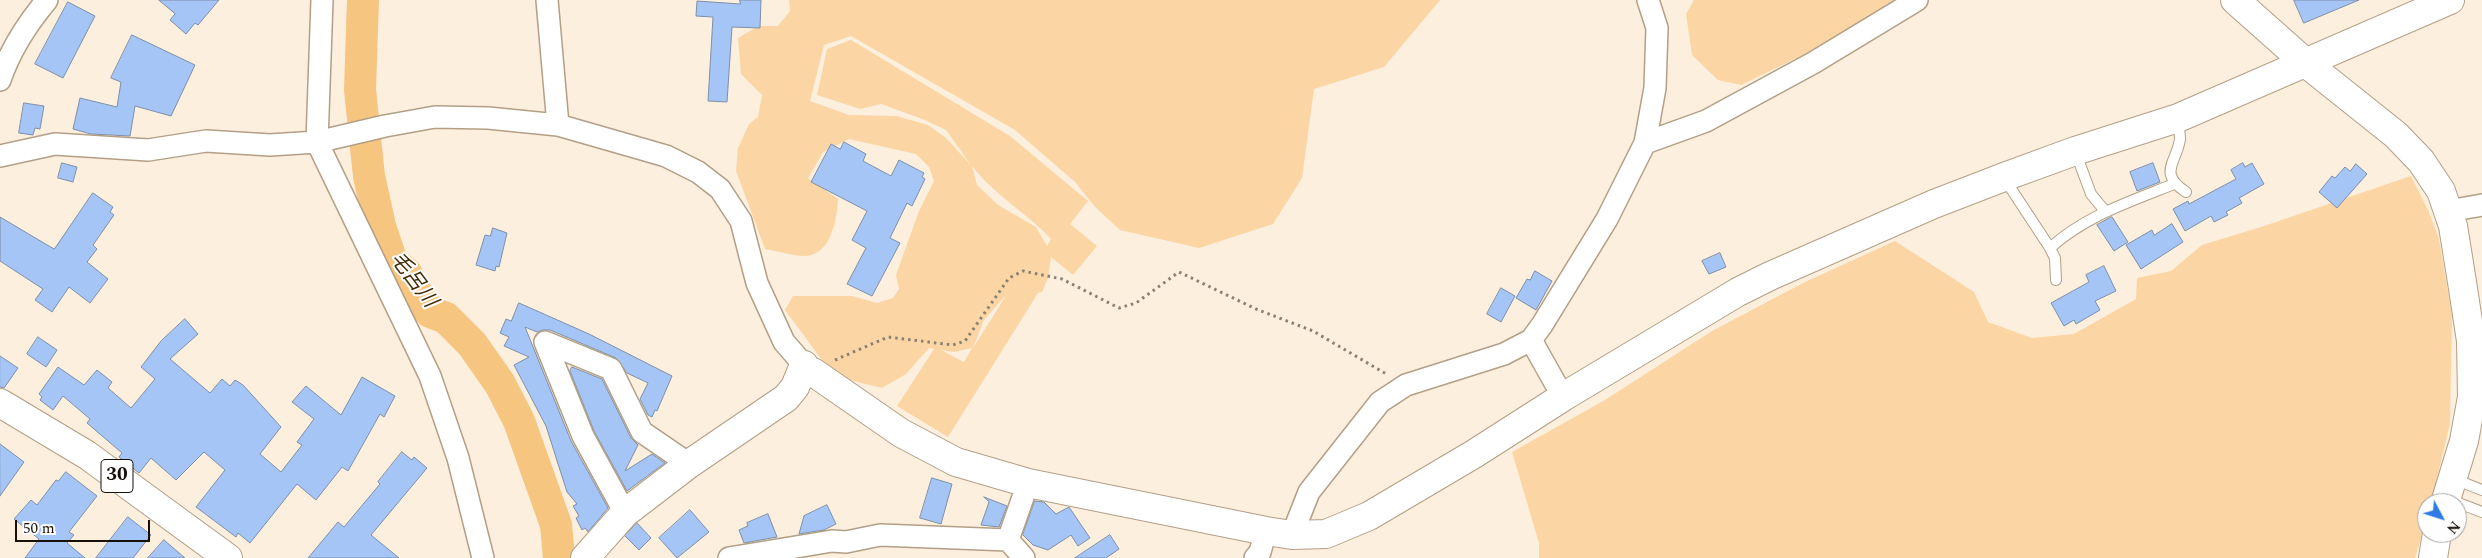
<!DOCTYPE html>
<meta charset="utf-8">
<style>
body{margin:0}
#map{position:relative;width:2482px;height:558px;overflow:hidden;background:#fcefde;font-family:Spectral,serif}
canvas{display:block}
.north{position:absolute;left:2417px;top:493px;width:50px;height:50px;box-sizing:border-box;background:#fefefe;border:1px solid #a29f9b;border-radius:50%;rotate:130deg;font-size:14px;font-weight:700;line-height:20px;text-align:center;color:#181007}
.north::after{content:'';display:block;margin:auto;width:18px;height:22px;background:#2e7be7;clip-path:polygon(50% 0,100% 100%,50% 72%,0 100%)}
.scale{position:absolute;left:15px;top:520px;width:135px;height:22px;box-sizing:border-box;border:2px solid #181007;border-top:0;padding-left:6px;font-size:15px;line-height:18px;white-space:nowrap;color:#181007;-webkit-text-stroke:4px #fefefe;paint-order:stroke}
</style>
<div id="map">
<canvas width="2482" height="558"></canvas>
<div class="north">N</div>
<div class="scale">50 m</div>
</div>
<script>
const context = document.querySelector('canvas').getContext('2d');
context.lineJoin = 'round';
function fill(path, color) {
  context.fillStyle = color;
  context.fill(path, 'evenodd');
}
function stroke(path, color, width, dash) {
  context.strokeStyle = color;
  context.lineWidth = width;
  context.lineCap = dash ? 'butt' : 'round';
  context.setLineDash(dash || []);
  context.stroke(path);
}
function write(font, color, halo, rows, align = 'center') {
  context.font = font + ' Spectral,"Noto Sans JP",serif';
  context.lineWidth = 4;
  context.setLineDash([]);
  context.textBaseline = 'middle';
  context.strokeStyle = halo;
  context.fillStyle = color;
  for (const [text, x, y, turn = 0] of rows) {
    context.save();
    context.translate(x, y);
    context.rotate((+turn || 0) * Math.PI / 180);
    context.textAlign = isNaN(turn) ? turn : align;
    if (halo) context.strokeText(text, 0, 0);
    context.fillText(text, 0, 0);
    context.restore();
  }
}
fill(new Path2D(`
 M789,0H1440L1384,67L1314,89L1302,178L1273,224L1199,248L1120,230L1095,207L1075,182L1015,130L851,36L824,45L810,101L849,115L896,116L928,125L946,138L971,165L946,130L925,120L881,104L860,109L817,95L827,49L851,40L1010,136L1088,201L1070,224L1097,246L1073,275L1051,257L1048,278L1042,292L1038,293L948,437L897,406L934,349L929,348L906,374L882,388L849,380L822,360L785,310L793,296H852L877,303L893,298L899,289L896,275L919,211L934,181L929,167L916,154L849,139L823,152L808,178L838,199C837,218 831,256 805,256C792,256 778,251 765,249L736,171L738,148L749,124L758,117L762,95L741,74L738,38L759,26H778L790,11ZM972,166C994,195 1026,212 1051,239L1047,246L1036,227L998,205L977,185ZM1007,294L973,348L984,320ZM972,348L964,362L941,350L954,352Z
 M1694,0H1894L1834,40L1741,85L1718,80L1692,55L1686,14Z
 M2411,176L2428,210L2439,239L2452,316L2450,424L2431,503H2427V518L2415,558H1539V543L1512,452L1605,400L1712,331L1805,282L1895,241L1974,292L1988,322L2032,338L2074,334L2136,299L2137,278L2171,271L2202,245L2261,227Z`), '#fbd6a4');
stroke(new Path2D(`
 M363,0L360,90L365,138L369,176L380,226L392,262L406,273L417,294L430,312L446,318L472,344L500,384L519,421L556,525L559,558`), '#f6c580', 32);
const building = new Path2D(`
 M159,0H219L198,25L195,23L186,34L170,20L175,14Z
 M740,0H761L760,28L732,27L727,102L708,101L713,17L696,16L697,1L740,4Z
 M2294,0H2359L2304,23Z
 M68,2L95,16L63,78L35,64Z
 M132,35L195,65L171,116L135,106L130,136L91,134L73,129L80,98L117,107L121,82L111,78Z
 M24,103L44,106L40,129L35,128L33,135L19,133Z
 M844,142L866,154L863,161L891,176L899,160L924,173L922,177L925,179L912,206L907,203L890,238L900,243L872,296L847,284L866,248L852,240L867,211L811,182L831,144L840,149Z
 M62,163L77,167L73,182L58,178Z
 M2153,163L2160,182L2137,191L2130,172Z
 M2243,163L2245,167L2252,163L2264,184L2239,198L2242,203L2226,212L2228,215L2214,222L2211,216L2185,231L2173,209L2188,201L2189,204L2236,179L2231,170Z
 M2356,164L2367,174L2337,208L2319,192L2332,176L2335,178L2345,167L2350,171Z
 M93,193L113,207L110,212L114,215L93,245L97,249L87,262L108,279L90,303L69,287L52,312L35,300L43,289L0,261V217L54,249Z
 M2112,217L2128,242L2114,251L2097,225Z
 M2172,224L2183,242L2141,269L2126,245L2152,230L2154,235Z
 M493,228L507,233L499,267L496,266L495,271L476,265L485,235L490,236Z
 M1720,253L1726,267L1709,274L1702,261Z
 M2104,266L2116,291L2095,301L2100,310L2076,324L2074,320L2064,326L2051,303L2089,282L2086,275Z
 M1535,271L1552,281L1536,310L1516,298L1527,279L1530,280Z
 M1501,288L1515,296L1501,322L1487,314Z
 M519,303L589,334L672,376L657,411L655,410L652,417L648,415L640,399L648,383L627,373L616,358L550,330H543L537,332L525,327L571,441L608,508L588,532L585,528L582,530L576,518L579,516L573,506L577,504L567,492L546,426L514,365L529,357L504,346L509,337L500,333L506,319L511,321Z
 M185,319L198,334L170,359L210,393L222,379L230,386L235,380L243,385L281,427L260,454L281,472L302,445L297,442L314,419L292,402L306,386L341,415L362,377L395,396L384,417L380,414L348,471L342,467L316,500L297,484L250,543L238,533L236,537L196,507L225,470L204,452L176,480L151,458L139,473L119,457L122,453L87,423L90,419L63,396L53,410L40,400L42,397L39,394L58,367L84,385L97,370L112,382L108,388L131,408L155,379L141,367L161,341Z
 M38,337L57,350L46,367L27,354Z
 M0,356L18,368L4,388L0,387Z
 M572,367L602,379L631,438L638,445L625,471L652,454L665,463L627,491L594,431L570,371Z
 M0,444L24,462L0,496Z
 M402,452L412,460L414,457L427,468L371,535L399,558H308L338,522L344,527L380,484L378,482Z
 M66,472L97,496L69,532L74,535L67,543L85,558H25L39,539L14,519L31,500L37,505L56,480L58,481Z
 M932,478L952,484L941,524L920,518Z
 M984,497L1007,506L999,527L981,525L989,502Z
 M1035,501L1044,502L1056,514L1069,507L1090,538L1078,546L1071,535L1048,550L1033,545L1023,535Z
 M827,505L836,524L824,530L799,534L804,516Z
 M690,510L709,532L677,558L659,538Z
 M768,514L777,537L744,543L739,530L748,526L747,523Z
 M128,517L151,535L133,558H96Z
 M637,523L651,538L639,550L625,536Z
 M1110,535L1119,549L1106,558H1075Z
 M164,540L185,558H148Z`);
fill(building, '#a4c5f5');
stroke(building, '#7d8fa8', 1);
const lane = new Path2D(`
 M2178,119C2178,125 2180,133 2180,139C2177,162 2157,173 2186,192
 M2075,151L2091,194L2105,211
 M2004,178L2050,248
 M2056,280L2055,258L2050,248C2085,216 2131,201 2174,184
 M2454,479L2482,490
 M2448,499L2482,512`);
const street = new Path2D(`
 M322,0L317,142L430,376L458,458L483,558
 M547,0L558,125
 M0,80C10,50 27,24 47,0
 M1645,143L1706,121L1813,63L1917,0
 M0,156L55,144L148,150L206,141L270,145L317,142L385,126L435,117L488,118L558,125L666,156L698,172L720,189L741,221L757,283L784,342L804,365L813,372
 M2448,211L2482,205
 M1531,340L1563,397
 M625,513L583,436L545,342L611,369L642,432L689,464
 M1292,535L1309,492L1380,402L1406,385L1504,354L1531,340L1542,325L1607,219L1645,143L1655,88L1657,28L1648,0
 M1008,540L1028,483
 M729,558L832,541L846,542L880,535L1008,540L1024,558
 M1255,558L1260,552L1266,531`);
const secondary = new Path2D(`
 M2235,0L2307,64L2396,135L2421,161L2441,191L2453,226L2462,282L2471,341L2472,397L2464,441L2445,503
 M813,372L901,433L956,462L1028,483L1266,531L1292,535L1326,534L1369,516L1474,454L1563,397L1738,292L1770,276L1934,204L2004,177L2075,151L2178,118L2450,0
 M585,558L625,513L689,464L786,398L795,387L804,365
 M2433,558L2437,533`);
const primary = new Path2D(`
 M0,403L87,455L228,558`);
stroke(lane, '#b39f85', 12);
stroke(street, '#b39f85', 24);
stroke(secondary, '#b39f85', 30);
stroke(primary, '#b39f85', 30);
stroke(new Path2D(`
 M835,360L888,337L953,345L965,341L1009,278L1023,271L1062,279L1119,308L1136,303L1179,272L1256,309L1313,331L1388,375`), '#8a8073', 3, [2.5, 4]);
stroke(lane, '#fff', 10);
stroke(street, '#fff', 21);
stroke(secondary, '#fff', 28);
stroke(primary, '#fff', 28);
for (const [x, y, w] of [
 [117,476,32]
]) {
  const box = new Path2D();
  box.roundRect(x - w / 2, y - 16.5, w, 33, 4);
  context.fillStyle = '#fefefe';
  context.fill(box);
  stroke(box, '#181007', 1);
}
write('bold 19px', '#181007', null, [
 ["30",117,476]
]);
write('italic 21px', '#432b03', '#fefefe', [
 ["毛呂川",412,281,53]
]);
</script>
